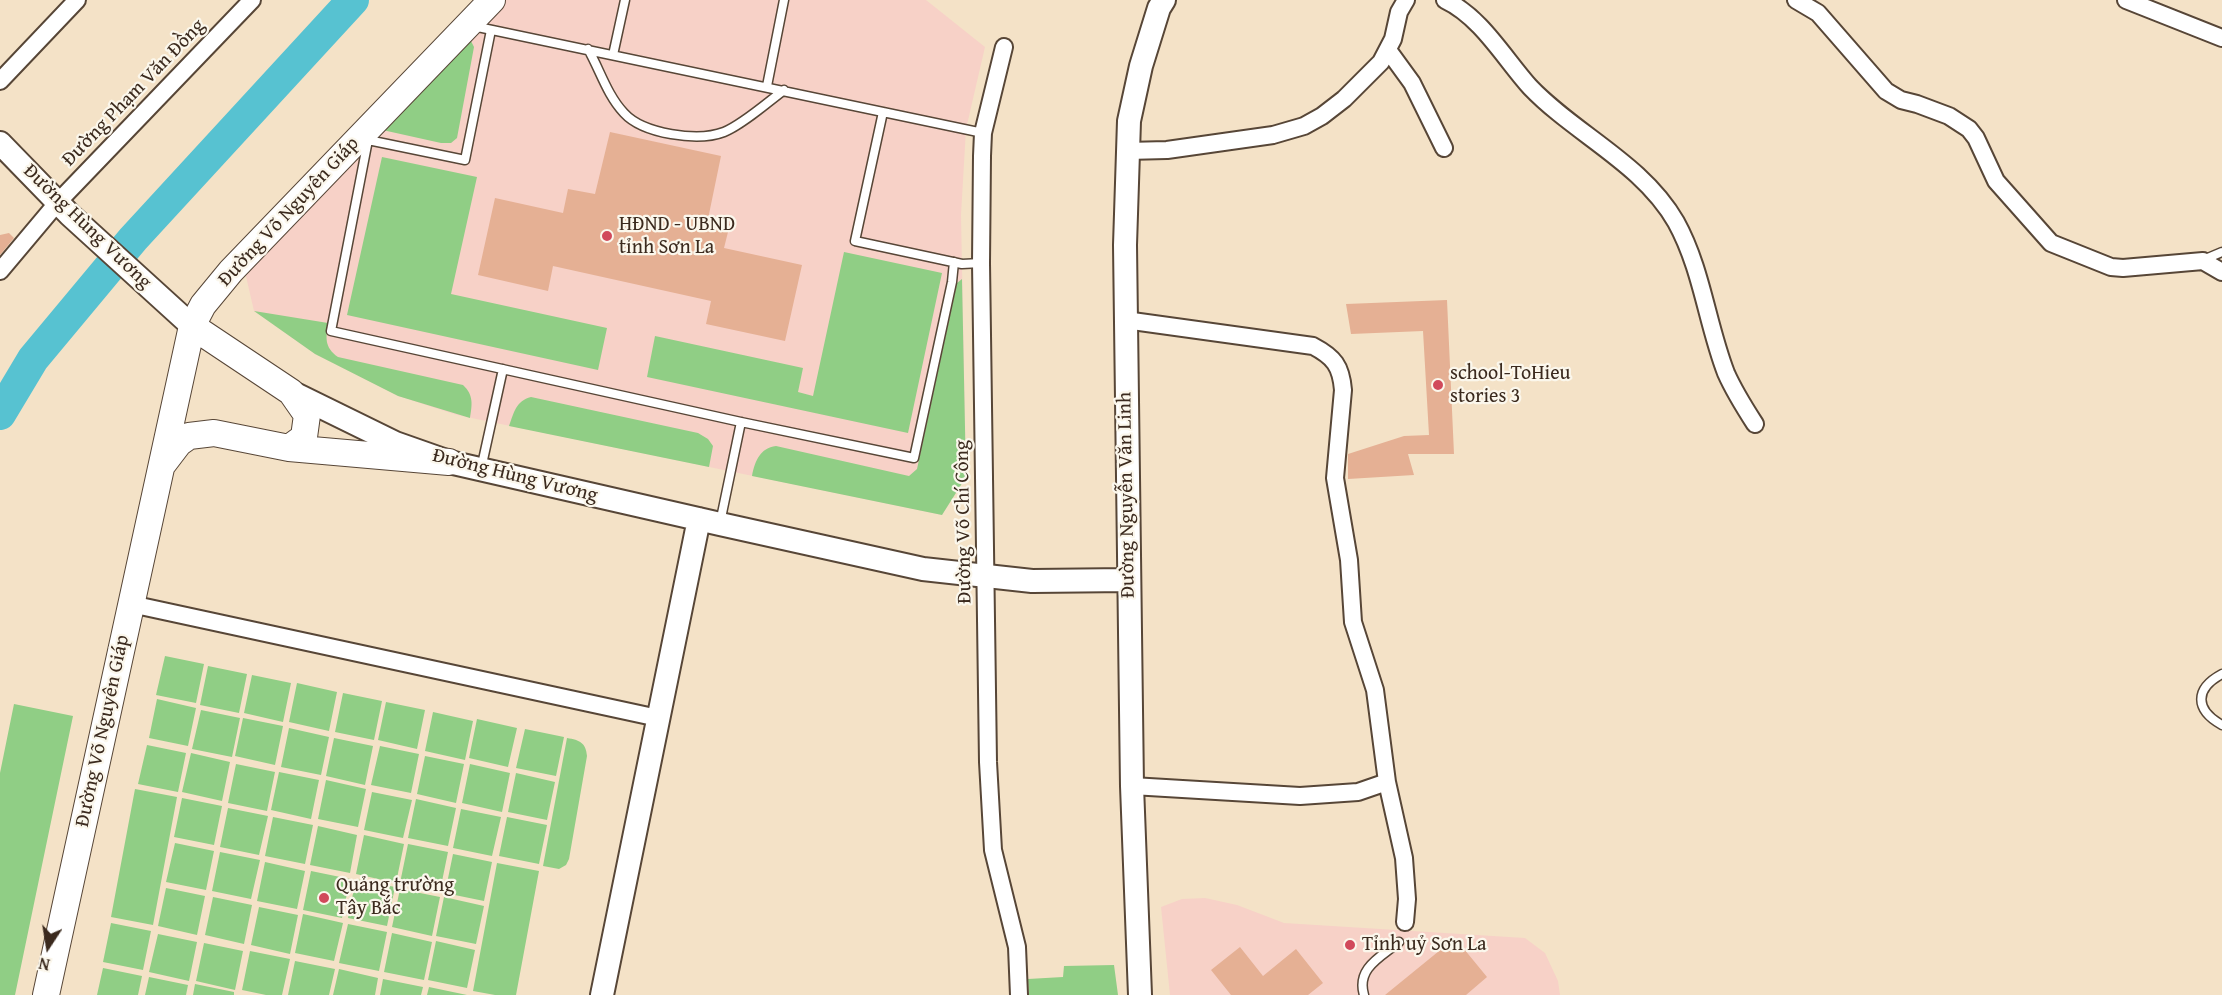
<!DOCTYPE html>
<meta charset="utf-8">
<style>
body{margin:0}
#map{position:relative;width:2222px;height:995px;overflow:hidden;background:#f4e2c7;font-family:"Gentium Book Plus",serif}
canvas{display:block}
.north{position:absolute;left:18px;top:917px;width:60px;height:60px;-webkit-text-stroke:4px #fbf7ec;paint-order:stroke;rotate:192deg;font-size:16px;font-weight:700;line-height:24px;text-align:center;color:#3b2a1e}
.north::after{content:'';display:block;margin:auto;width:21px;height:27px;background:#3b2a1e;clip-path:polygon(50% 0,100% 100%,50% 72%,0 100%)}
</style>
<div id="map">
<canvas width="2222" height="995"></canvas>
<div class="north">N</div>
</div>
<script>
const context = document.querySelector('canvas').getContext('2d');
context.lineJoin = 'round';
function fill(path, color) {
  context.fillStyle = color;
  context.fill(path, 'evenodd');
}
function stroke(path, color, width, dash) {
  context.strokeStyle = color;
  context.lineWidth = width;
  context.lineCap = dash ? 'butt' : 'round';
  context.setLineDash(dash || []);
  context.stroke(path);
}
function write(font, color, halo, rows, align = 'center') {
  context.font = font + ' "Gentium Book Plus",serif';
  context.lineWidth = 4.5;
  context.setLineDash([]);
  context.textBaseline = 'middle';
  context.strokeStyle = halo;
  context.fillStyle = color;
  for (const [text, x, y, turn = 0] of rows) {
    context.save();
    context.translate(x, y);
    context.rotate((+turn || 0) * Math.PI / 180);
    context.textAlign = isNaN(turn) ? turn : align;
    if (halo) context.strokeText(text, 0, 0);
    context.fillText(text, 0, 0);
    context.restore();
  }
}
fill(new Path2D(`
 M494,0H926L985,47L966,129L961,215L966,477L942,515L457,415L398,396L315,354L254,311L245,272Z
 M1205,898L1237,905L1284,923L1525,938L1545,953L1558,981L1560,995H1170L1161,907L1182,899Z`), '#f7d1c7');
fill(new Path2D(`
 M459,38L471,41L474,47L457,138L451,143H441L378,129Z
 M382,157L477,177L451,294L607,328L598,370L347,315Z
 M844,252L942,273L908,433L647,377L655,336L803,368L798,392L813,396Z
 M962,279L966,477L942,515L752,476C755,461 760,448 776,446L909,476L917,469L957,283Z
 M254,311L328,323C326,338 324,347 338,357L463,385C474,395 472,405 470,418L398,396L315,354Z
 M531,397L698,433L708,439L713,446L709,467L509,426C514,412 516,401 531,397Z
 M165,656L204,664L196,703L156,695Z
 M208,666L247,674L239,713L200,705Z
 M252,675L291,683L283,722L244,713Z
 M297,683L337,692L329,731L289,722Z
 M343,693L382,701L374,740L335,732Z
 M157,699L196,708L188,746L149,738Z
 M386,702L425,710L417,749L378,740Z
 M14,704L73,716L15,995H0V773Z
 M201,710L240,718L232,757L192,749Z
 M433,712L473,721L465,760L425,751Z
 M243,718L283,726L275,765L235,756Z
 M477,719L517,728L508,767L469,758Z
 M289,728L329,737L321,775L281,767Z
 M525,729L564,737L556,776L516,768Z
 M334,738L373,746L365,785L326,776Z
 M567,738C580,740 586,743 587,756L569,859L566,865L559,869L543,866Z
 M147,745L186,753L178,792L138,784Z
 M380,746L419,754L411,793L371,785Z
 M191,753L230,762L222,801L182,792Z
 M425,756L464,764L456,803L417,794Z
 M236,764L275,772L267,811L228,803Z
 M470,764L510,773L502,812L462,803Z
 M279,772L319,780L311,819L271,810Z
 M516,773L555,782L547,820L508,812Z
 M326,780L366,789L358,827L318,819Z
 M135,789L177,797L153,925L111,917Z
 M372,792L412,800L403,838L364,830Z
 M182,798L222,806L214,845L174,837Z
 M416,799L456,808L448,846L408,838Z
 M228,808L268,816L259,855L220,847Z
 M461,809L501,817L492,856L453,848Z
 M273,817L313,825L305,864L265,856Z
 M507,817L547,825L539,864L499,856Z
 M318,826L357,835L350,873L310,865Z
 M364,835L404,844L396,883L356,874Z
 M175,843L214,851L206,890L166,882Z
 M408,844L448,852L440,891L400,883Z
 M220,852L260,860L251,899L212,891Z
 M453,854L492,862L484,901L445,893Z
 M265,862L305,871L297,909L257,901Z
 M497,863L539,871L516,995H495L473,991Z
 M311,871L350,879L342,918L303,910Z
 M356,879L395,887L387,926L348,918Z
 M166,888L205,896L197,935L158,926Z
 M400,889L440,897L432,936L392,927Z
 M213,897L252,905L244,944L205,935Z
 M444,897L484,906L476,944L436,936Z
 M259,907L298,915L290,954L251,945Z
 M303,914L343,923L334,961L295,953Z
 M111,923L151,931L143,970L103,962Z
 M348,924L387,932L379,971L339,963Z
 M392,933L432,942L424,980L384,972Z
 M158,934L197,942L189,981L149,972Z
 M436,941L475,950L467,988L428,980Z
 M204,943L243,951L235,990L196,981Z
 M250,951L290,959L282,995H266L242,990Z
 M295,961L335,969L329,995H288Z
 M1114,965L1118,995H1029L1028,979L1063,977L1064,966Z
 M103,968L142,976L138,995H97Z
 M339,969L378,978L375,995H333Z
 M149,977L188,985L186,995H145Z
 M383,979L423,987L421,995H380Z
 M195,984L234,992V995H193Z
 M429,987L467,995H427Z`), '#90ce85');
stroke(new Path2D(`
 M0,414L33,359L133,239L353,0`), '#57c2d1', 32);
fill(new Path2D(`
 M610,132L721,156L708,219L730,224L724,248L802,265L785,341L706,324L711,301L553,266L548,291L478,275L495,198L563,213L568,189L595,194Z
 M9,233L14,238L0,255V235Z
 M1447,300L1454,454H1408L1414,475L1348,479V454L1404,436L1429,435L1423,331L1351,334L1346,304Z
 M1455,938L1487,977L1466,995H1385Z
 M1240,947L1263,976L1296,949L1323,983L1308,995H1231L1211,970Z`), '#e5b094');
const lane = new Path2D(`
 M473,26L983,133
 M491,30L465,160L368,140L331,331L741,422L914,458L952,282L954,262
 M588,49C600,70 607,95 624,113C643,134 698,142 724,132C742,125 768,102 784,90
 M613,55L625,0
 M767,86L784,0
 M883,112L855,241L962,264L981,263
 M2203,260L2222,252
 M481,469L503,369
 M720,523L741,422
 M2222,674C2194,689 2195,710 2222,725
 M1364,995C1356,968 1381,957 1399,942`);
const street = new Path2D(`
 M1445,0C1481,17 1504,58 1530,87C1576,135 1642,163 1676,222C1702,269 1707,324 1726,373C1734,391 1744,407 1755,424
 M1796,0L1818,13L1886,91L1901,100L1917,104L1949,116L1969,129L1976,138L1996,181L2051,243L2111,267L2123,268L2203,261L2222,272
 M2126,0L2222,38
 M1004,47L983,133L982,156L981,263L988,762L993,850L1017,947L1019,995
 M1388,50L1412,83L1444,148
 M0,81L77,0
 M1127,151L1167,150L1273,135L1304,126L1322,116L1344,99L1381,62L1393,39L1399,12L1406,0
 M0,271L58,202L252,0
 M1125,320L1313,346C1334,357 1341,366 1343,390L1335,478L1349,560L1353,622L1375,690L1387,782L1404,858L1407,899L1405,922
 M131,604L658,718
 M1132,786L1300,796L1358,792L1387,782`);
const secondary = new Path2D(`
 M0,143L70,215L192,326
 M291,392L395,443L449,462L720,524L923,569L1032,581L1129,580
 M602,995L699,519
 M1140,995L1132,786L1125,245L1129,121L1141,66L1159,8L1164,0`);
const primary = new Path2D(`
 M192,326L291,392L307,415L304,437L289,448
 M163,464L179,443L189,436L214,433L289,448L449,462
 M46,995L192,326L203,305L231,271L492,0`);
stroke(lane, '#574637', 11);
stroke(street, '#574637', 20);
stroke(secondary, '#574637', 26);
stroke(primary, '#574637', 28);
stroke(lane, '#fff', 8);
stroke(street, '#fff', 16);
stroke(secondary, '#fff', 22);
stroke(primary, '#fff', 26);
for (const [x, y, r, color] of [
 [607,236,6,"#d1495b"],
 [1438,385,6,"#d1495b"],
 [324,898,6,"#d1495b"],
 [1350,945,6,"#d1495b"]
]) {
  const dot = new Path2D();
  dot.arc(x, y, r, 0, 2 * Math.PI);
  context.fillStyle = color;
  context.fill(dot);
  stroke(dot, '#fbf7ec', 2);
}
write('20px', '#3b2a1e', '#fbf7ec', [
 ["Đường Phạm Văn Đồng",134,93,-46],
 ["Đường Võ Nguyên Giáp",289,212,-47],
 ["Đường Hùng Vương",87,227,44],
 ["Đường Hùng Vương",515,476,14],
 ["Đường Nguyễn Văn Linh",1127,495,-91],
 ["Đường Võ Chí Công",964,522,-91],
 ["Đường Võ Nguyên Giáp",103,731,-78]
]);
write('20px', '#3b2a1e', '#fbf7ec', [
 ["HĐND - UBND",619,225],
 ["tỉnh Sơn La",619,248],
 ["school-ToHieu",1450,374],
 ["stories 3",1450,397],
 ["Quảng trường",336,886],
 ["Tây Bắc",336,909],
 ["Tỉnh uỷ Sơn La",1362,945]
], 'left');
</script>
